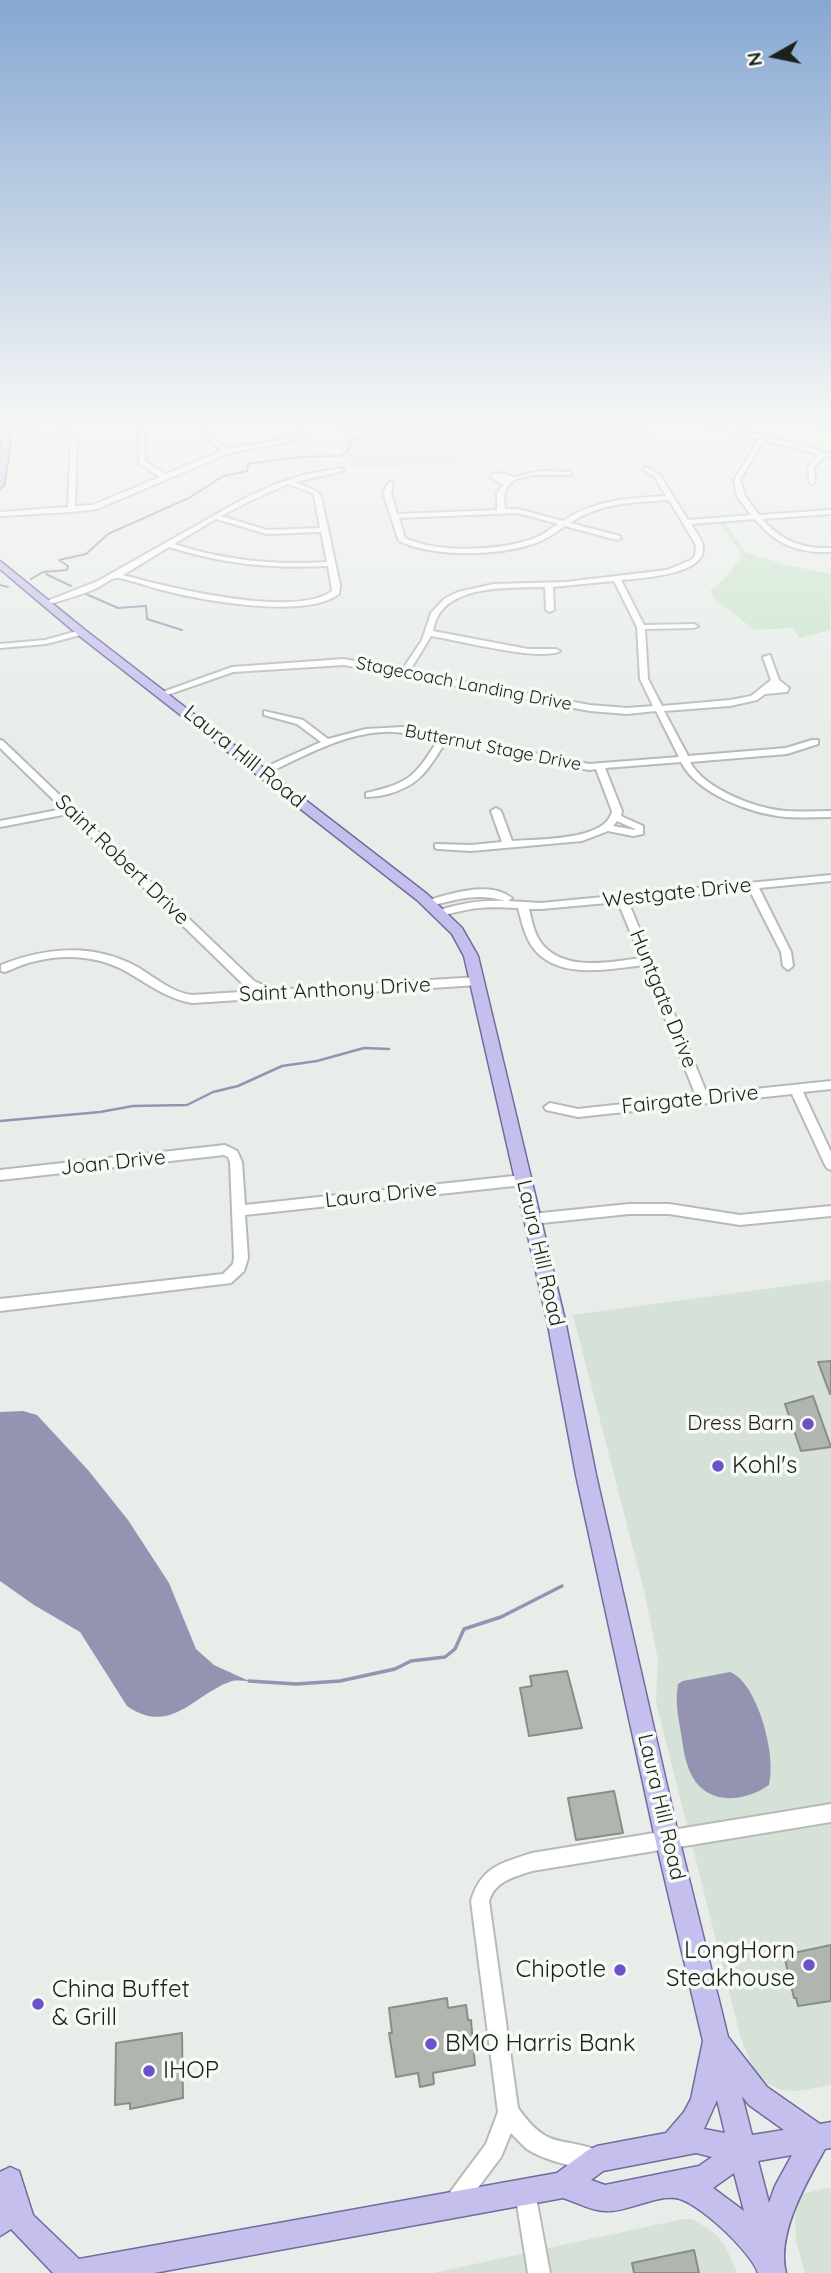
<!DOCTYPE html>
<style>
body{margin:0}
#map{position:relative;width:831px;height:2273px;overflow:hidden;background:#e8ede9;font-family:Quicksand,sans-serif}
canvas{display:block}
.north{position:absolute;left:740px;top:21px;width:70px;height:70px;-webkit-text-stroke:5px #f6fbf6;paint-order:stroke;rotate:261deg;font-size:19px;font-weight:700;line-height:28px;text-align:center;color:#1e201e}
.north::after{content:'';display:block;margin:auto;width:24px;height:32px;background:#1e201e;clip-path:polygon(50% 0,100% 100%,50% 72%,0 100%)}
</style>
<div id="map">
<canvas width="831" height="2273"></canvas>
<div class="north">N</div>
</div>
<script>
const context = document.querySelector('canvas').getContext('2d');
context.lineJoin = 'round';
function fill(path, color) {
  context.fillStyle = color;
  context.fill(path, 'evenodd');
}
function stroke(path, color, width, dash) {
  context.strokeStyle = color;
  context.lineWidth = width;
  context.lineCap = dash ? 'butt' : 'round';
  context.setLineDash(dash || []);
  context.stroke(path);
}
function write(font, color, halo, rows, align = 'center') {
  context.font = font + ' Quicksand,sans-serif';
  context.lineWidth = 7;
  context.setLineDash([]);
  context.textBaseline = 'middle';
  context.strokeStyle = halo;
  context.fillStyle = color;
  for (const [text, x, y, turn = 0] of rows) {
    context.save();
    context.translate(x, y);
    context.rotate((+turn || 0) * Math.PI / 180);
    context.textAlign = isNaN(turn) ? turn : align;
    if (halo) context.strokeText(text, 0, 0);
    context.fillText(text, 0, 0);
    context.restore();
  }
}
fill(new Path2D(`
 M337,423H646L664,453L353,468Z
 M831,1280V2085L798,2091L781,2090L767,2083L755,2072L741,2039L656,1703L658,1660L646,1599L573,1315Z
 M831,2187V2273H805L796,2241L795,2216L797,2203L802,2194Z
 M683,2219H693L717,2235L726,2248L737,2273H433Z`), '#d6e1d8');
fill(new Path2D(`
 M723,519L745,552L785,565L831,574L830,630L799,638L793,628L754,630L715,599L710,591L727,576L742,556L718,520Z`), '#c8e3cc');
fill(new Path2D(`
 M23,1411L37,1415L88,1470L128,1520L169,1583L196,1649L214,1665L249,1681C244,1681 237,1680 232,1681C195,1693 171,1737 127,1706L80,1632L34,1605L0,1581V1412Z
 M730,1672C758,1683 777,1757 769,1785C745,1802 708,1806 692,1776C685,1763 683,1747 681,1733C678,1716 675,1701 678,1684L683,1681Z`), '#9593b2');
stroke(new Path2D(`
 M46,574L71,586
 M31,579L43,572L67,570L68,566L59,560L86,554L108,534L189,498L223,476L247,471L248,464L299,457L339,456L347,452L354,439L386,432
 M0,585L8,587
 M86,594L118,608L146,606L147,619L182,630`), '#9593b2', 2);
stroke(new Path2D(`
 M0,1121L100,1112L133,1106L187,1105L213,1092L238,1086L282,1066L317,1061L364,1048L389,1049`), '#9593b2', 2.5);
stroke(new Path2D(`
 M249,1681L296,1684L340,1681L395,1669L411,1661L445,1657L455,1649L464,1629L501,1617L562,1586`), '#9593b2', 3.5);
const building = new Path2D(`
 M831,1361V1394H830L818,1362Z
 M813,1396L831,1447L801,1451L785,1404Z
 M567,1671L582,1728L529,1736L520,1688L532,1686L530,1676Z
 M614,1791L623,1833L576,1840L568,1798Z
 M831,1945V2001L798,2006L796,1998H794L784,1955Z
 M447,1998L448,2008L466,2005L468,2020H471L475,2065L433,2073L434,2084L420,2087L418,2073L396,2077L389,2033H392L389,2008Z
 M182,2033L183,2098L130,2109V2103L115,2105L116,2043Z
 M694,2250L699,2273H634L632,2263Z`);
fill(building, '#b0b5b0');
stroke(building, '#8a8e8a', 2);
const minor = new Path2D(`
 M138,423H144L145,462L166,474L222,451L204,436V423H210V435L228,449L297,436L301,433L299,423H305L307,433L301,439L229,453L97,509L71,512L0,516V512L68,507L71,436L57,433L0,437V433L57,429L74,432L77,436L75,506L93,505L160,477L139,463Z
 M689,423H700L763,435L831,454V458L825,456L814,467L815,482L812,484L809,482L808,467L819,455L764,440L740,480L745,496L759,515L831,510V514L762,519C782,541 801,549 831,548V552C798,553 776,545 755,519L691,524C695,531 703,540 703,548C705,575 641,578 621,580L644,625L694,624L698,626L694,628L645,629L648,679L662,706L730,700L751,696L771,680L763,657L770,655L779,680L789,688L787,692L765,694L757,700L730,706L664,711L688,756L786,748L812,740H818V744L787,754L690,762C704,789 756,809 786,811C801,812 816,811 831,811V817C816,817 801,818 786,817C752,814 697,794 681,762L605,768L622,811L621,816L643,826V834L633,836L608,831L582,841L471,851L438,849L435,848V844L471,845L502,842L491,811L496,808L501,811L512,841C537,839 607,841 612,811L596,769L589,770L446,741C429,768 421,785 388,794C381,796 373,797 366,797V793C409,783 414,778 438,740C420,736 402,731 383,732C341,734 303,757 265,774H259V770L321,742L297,724L264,715V711L303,720L328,739L366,729L403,727L589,764L679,757L656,711L627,714L590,711L344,665L233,672L167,695L160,693L232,667L344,659L402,670L422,640L431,613L444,599L458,592L494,584L566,582L667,570L691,560L695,556L696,545L669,500C634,502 599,503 570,523L620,536L621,538L617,540L565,526C556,532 547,539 536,543C499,556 435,558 399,541L383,493L389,482H393L391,493L397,514L497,510V492L503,485L491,477V475L501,473L514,477L541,471L569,472L571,473V475C554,476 511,469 505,492C503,497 505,505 505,509H518L563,521C594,500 630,498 666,496L654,476L644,470L643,469L646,467L659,474L688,520L751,515L737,496L734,480L759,439ZM518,513L558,524C549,530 540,537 529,540C496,551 437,553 405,538L399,518ZM614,581L637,627L640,679L653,706L627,708L590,705L409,672L431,636C457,640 541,662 560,651L556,649H528L433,631C434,627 435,620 438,616C456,584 514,588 545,587L546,610L550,612L554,610L553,587ZM617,821L635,829V830L613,826Z
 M807,423L831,426V430L808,424Z
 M341,468L344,470L343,471L295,482L316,491L321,496L340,585L339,594C305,620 199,600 158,589C150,587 122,577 117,578C111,578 103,585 97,588C81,595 63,600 46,605L42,603L98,581L245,498L276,484L307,474ZM288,484L312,493L314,496L320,528L267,530L221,516L250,501ZM216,519L267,534L321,532L327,562C272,565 227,561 174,544ZM169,547C224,564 271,569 328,566L332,591C295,619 166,587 123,575Z
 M81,630L85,632L84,634L46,644L0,648V644L45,640Z
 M0,740L3,741L254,981L274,990L478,977L483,981L478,985L192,1003C169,999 154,988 134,976C105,957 69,953 36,961C25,963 15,968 5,972L1,971V965C46,947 95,943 139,968C157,979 171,992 192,995L257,991L246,987L68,814L0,827V821L63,809L0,748Z
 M831,875V881L759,888L791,952L793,966L788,970L783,966L781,952L749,889L628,901L707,1094L831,1081V1089L803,1092L831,1152V1170L827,1168L825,1165L792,1094L578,1117L546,1110L544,1107L550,1103L578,1109L696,1096L644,965C610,969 559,980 534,949C525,937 522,923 518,908C485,906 473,907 441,916L436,913L437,911C461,903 481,900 505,901C479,892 455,900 429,906L424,903L425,901C451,894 489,880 512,898L508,901L541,903ZM618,902L641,958C610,962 565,972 542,944C534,934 532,921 529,909H541Z
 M225,1145L237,1151L242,1162L245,1205L523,1175L527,1177L529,1180L527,1183L523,1185L245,1215L248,1258L244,1271L231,1283L0,1311V1299L223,1274L233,1264L234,1258L230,1162L228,1157L224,1155L0,1180V1170Z
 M629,1204H669L740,1215L831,1206V1216L740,1225L669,1214H629L532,1224L527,1223L526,1219L527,1215L532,1214Z
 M831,1804V1822L532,1871C514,1877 495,1881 489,1901L518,2108C549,2152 561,2135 602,2152L605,2159L602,2166C585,2173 542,2159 527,2149C521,2144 516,2138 511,2133L501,2157L462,2209L455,2212L448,2209L445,2202L448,2195L486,2144L498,2112L471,1901C481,1867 501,1863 532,1853Z
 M525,2182L532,2185L535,2192L550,2273H528L515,2192L518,2185Z`);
const major = new Path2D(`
 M5,423H13L4,485L0,488V455Z
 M0,561L85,630L427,894L462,928L478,956L565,1320L596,1475L679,1838L728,2037L767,2087L820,2124L831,2122V2148L825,2149C806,2183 776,2234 786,2273H758C752,2253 697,2200 675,2198C656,2195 624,2213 605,2211C592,2211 576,2202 563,2198L154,2273H53L11,2229L0,2236V2172L10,2167L19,2171L33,2215L79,2259L557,2173L588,2150L597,2146L666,2133L684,2112L691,2099L703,2041L655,1838L576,1475L547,1320L464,956L452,934L417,900L77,634L0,569ZM742,2096L749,2105L784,2130L752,2135ZM717,2100L725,2133L704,2129ZM696,2153L712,2157L699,2166L605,2185L591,2180L603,2171ZM792,2155L775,2186L769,2203L758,2161ZM734,2173L744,2211L713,2188Z`);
stroke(minor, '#b7bbb7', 4);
stroke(major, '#716b9e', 3);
fill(minor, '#fff');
fill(major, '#c5bfee');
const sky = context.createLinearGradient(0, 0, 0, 741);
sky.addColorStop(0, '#87a7d2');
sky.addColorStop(0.57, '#f5f7f5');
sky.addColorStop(1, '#f5f7f500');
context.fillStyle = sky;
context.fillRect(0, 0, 831, 741);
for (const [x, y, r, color] of [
 [808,1424,7,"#6c51cb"],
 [718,1466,7,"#6c51cb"],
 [809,1965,7,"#6c51cb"],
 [620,1970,7,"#6c51cb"],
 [38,2004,7,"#6c51cb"],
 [431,2044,7,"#6c51cb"],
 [149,2071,7,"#6c51cb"]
]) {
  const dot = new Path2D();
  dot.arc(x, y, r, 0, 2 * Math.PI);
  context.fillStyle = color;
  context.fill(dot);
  stroke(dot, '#f6fbf6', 2.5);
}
write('18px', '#1e201e', '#f6fbf6', [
 ["Stagecoach Landing Drive",464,684,11],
 ["Butternut Stage Drive",493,748,11]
]);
write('21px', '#1e201e', '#f6fbf6', [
 ["Laura Hill Road",244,757,39],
 ["Saint Robert Drive",122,860,44],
 ["Westgate Drive",677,893,-6],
 ["Saint Anthony Drive",335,990,-3],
 ["Huntgate Drive",663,999,68],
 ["Fairgate Drive",690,1100,-6],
 ["Joan Drive",113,1163,-6],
 ["Laura Drive",381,1195,-6],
 ["Laura Hill Road",540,1253,77],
 ["Laura Hill Road",661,1807,77]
]);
write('21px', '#1e201e', '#f6fbf6', [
 ["Dress Barn",794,1424]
], 'right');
write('24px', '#1e201e', '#f6fbf6', [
 ["Kohl's",732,1466],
 ["LongHorn",795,1951,"right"],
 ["Steakhouse",795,1979,"right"],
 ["Chipotle",606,1970,"right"],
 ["China Buffet",52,1990],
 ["& Grill",52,2018],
 ["BMO Harris Bank",445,2044],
 ["IHOP",163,2071]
], 'left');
</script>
